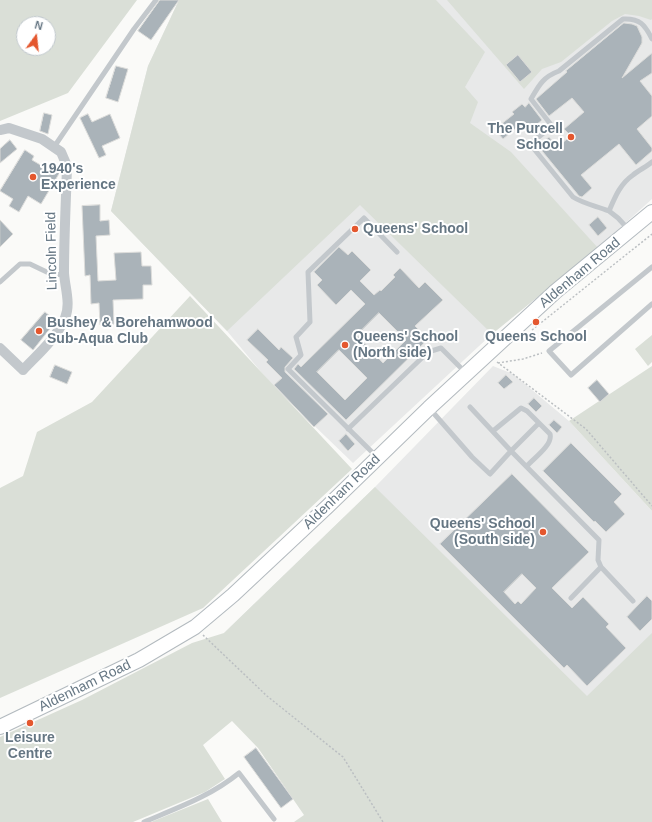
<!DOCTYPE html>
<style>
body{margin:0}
#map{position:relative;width:652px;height:822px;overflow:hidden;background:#fafaf8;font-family:Helvetica,sans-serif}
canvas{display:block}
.north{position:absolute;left:16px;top:16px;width:40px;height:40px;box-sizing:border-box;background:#fff;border:1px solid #c1c8cd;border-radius:50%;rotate:15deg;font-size:11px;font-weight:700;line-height:16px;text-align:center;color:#657683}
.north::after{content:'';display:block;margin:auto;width:14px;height:18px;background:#e4572e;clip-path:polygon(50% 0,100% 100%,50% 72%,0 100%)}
</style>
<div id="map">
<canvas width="652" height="822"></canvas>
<div class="north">N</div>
</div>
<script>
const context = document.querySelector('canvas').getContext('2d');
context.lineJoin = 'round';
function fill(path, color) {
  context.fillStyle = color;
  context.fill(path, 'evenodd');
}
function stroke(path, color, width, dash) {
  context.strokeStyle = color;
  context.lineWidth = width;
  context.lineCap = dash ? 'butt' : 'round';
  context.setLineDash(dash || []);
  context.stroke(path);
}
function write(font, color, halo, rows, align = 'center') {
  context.font = font + ' Helvetica,sans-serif';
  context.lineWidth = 4;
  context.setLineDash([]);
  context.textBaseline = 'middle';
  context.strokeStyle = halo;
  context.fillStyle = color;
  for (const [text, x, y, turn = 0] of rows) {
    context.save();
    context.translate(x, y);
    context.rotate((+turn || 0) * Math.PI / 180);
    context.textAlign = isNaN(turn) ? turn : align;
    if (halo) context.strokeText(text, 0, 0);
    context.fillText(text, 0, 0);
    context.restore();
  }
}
fill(new Path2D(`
 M179,0H652V199L598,248L492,334L353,463L272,385L227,331L111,211L148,66Z
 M493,366L513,374L569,421L652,511V822L224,633L375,487Z`), '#e8e9e9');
fill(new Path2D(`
 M0,0H137L68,93L0,121ZM24,24H48V48H24Z
 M179,0H436L485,52L465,87L478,102L470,123L511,152L598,248L492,334L360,205L227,331L111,211L148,66Z
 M447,0H652V19L651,20L639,16L625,14L612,21L561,62L542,69L524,89Z
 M190,296L352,469L203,608L0,698V488L23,476L37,432L92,402Z
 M652,335V362L648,366L635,349Z
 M652,366V511L569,421Z
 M375,487L587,696L652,633V822H294L304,815L258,748L232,721L203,745L225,779L205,792L133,822H0V737L82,700L192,643L224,633Z
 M208,799L222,822H151Z`), '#dadfd7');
const building = new Path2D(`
 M160,0H179L151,40L138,31Z
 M624,23L632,24L637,26L642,37V43L622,78L652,53V73L640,81L652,96V116L637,129L652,148V151L636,165L619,144L581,175L592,188L582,197L579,196L538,146L549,137L557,147L571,136L564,129L584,112L572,98L549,116L536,99L567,72L566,71Z
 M518,55L532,72L520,82L506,65Z
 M116,66L128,69L118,102L106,98Z
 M529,103L542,120L529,131L522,123L503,139L495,129L514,114L512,112L522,104L525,107Z
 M44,113L52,115L48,134L40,131Z
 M88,114L92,122L110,114L120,138L102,146L106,155L99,158L80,118Z
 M10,140L17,149L0,163V149Z
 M25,150L34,156L32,160L49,170L52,165L60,170V172L41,204L28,196L19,212L9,206L13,199L0,191Z
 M100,205V221L109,220L110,235L96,236L98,281L116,280L114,253L141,252L142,266H151L152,285H143V299L113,300L114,324L100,325L99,303L91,304L90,275L85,276L82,206Z
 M598,217L607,228L598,236L589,225Z
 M0,220L13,234L0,247Z
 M339,247L348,255L352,251L371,270L360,281L374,295L380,290L381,291L395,277L393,275L400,268L419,288L425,282L443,300L415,326L428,339L346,420L294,369L298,364L301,367L365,304L351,290L336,305L317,285L322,280L314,272ZM379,313L406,340L383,363L357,335ZM339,350L367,378L345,400L317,372Z
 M45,312L56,321L33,350L21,340Z
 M258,329L279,350L281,347L293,358L285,367V372L328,414L314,427L274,385L282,378L266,362L268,360L247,340Z
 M55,365L72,372L67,384L50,377Z
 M506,375L513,382L504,389L498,383Z
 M597,380L609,394L600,402L588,388Z
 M534,398L542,406L536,412L528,404Z
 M554,420L562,427L557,433L549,425Z
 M346,434L355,444L348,451L339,441Z
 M571,443L622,494L614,502L625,514L606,532L595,521L594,522L543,471Z
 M512,474L589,552L552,588L572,608L583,597L609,624L606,627L626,648L587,686L567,665L564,668L440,544ZM522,574L536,588L521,604L518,601L515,604L504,592Z
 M647,596L652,601V619L640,631L627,617Z
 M256,748L293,799L281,808L244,757Z`);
fill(building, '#aab3b9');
stroke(building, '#dcdcda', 1);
const secondary = new Path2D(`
 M0,727L139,660L195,627L233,595L328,506L429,408L556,291L652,212`);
stroke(secondary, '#b3babf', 16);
stroke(new Path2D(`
 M532,330L652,234
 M497,362L586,429L652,506
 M498,363L523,359L542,353
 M203,635L267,696L343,757L383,822`), '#bbbfc2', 1.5, [2, 2]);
stroke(new Path2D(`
 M54,147L134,29L156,0
 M609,211C597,206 584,204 573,197L530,144L552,126L531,99C539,85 543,77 559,71L623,19C640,18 645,25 652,39
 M629,230L618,218L609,211C615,197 620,184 633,175C639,170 646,167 652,162
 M652,267L549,351L571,375L652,304
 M0,282L20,264H30L53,275L64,274
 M470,407L511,451L539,423
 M430,409L472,457L490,474L511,451L599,540L598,560L601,567L633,601
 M348,429L428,352L441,348L466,373
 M493,431L521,408L527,411L550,434C553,445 534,458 527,466
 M377,457L288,369L301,355L296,337L310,322L308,272L364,218L397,252
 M571,598L601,567
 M144,822C177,808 211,796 239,773L274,819`), '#c3c8cc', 5);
stroke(new Path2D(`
 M0,130L9,128L42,139L61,152L67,166C66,201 64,237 64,273C65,288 71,304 65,318C56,339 37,355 23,370L0,348`), '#c3c8cc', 10);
stroke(secondary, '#fff', 14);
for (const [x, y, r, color] of [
 [571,137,4,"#e4572e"],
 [33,177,4,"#e4572e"],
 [355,229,4,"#e4572e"],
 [536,322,4,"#e4572e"],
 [39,331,4,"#e4572e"],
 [345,345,4,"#e4572e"],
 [543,532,4,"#e4572e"],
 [30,723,4,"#e4572e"]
]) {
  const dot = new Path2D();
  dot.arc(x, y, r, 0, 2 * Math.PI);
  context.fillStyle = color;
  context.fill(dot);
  stroke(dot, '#fff', 1.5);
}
write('bold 14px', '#657683', '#fff', [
 ["The Purcell",563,129,"right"],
 ["School",563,145,"right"],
 ["1940's",41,169],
 ["Experience",41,185],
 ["Queens' School",363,229],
 ["Bushey & Borehamwood",47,323],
 ["Sub-Aqua Club",47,339],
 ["Queens' School",353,337],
 ["(North side)",353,353],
 ["Queens School",536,337,"center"],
 ["Queens' School",535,524,"right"],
 ["(South side)",535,540,"right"],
 ["Leisure",30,738,"center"],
 ["Centre",30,754,"center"]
], 'left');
write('14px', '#657683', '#fff', [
 ["Lincoln Field",52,251,-91],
 ["Aldenham Road",580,273,-40],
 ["Aldenham Road",342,492,-44],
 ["Aldenham Road",85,686,-26]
]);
</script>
